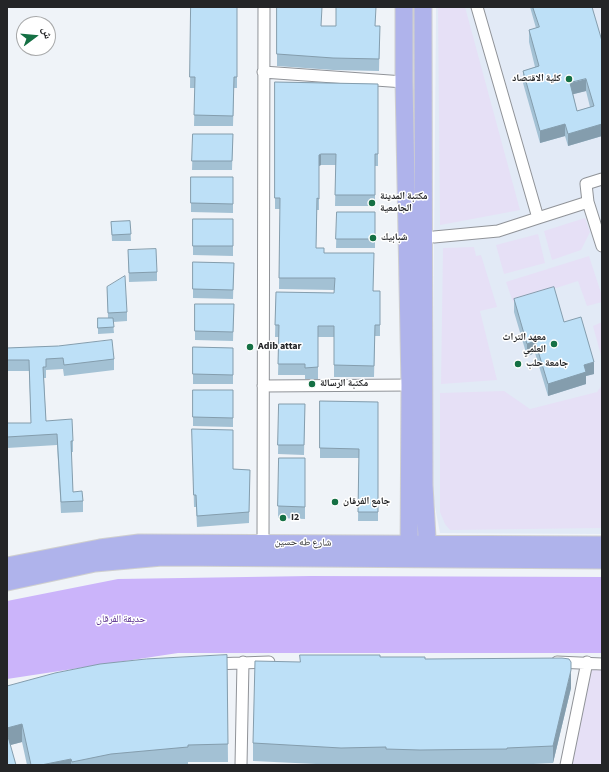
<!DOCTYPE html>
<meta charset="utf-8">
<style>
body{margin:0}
#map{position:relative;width:609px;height:772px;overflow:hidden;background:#eff3f8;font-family:"Source Sans 3","Noto Naskh Arabic",sans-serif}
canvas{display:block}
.frame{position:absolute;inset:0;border:8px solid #242527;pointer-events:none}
.north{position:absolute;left:16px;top:16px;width:40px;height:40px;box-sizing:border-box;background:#fff;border:1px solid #a7a8a9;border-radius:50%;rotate:74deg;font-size:11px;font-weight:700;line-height:16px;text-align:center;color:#242527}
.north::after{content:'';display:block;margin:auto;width:14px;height:18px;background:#157044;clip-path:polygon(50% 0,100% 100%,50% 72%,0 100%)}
</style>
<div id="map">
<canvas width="609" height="772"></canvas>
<div class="frame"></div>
<div class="north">ش</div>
</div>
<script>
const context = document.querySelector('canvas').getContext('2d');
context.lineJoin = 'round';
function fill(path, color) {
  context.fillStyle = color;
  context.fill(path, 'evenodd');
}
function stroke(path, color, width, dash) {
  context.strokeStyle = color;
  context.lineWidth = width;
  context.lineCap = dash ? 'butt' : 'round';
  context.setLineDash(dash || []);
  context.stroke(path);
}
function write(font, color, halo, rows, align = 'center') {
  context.font = font + ' "Source Sans 3","Noto Naskh Arabic",sans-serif';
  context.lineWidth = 3;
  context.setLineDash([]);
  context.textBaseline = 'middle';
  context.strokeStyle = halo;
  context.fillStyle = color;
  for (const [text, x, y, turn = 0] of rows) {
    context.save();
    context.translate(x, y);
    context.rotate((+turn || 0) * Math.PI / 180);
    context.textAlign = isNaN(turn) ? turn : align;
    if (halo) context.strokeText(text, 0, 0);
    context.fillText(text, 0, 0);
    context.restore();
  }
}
fill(new Path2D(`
 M436,7H602V534L440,533L432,491Z`), '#e2eaf6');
fill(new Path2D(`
 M438,7H465L520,210L440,225Z
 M585,218L590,232L581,250L552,260L544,231Z
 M538,234L545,263L504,274L496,245Z
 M474,247L476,256L481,255L497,307L480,311L497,380L441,384L443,248Z
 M589,256L602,296V302L587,306L578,281L513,302L506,282Z
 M602,322V359L593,326Z
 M602,385V528L450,530L445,524L440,512V393L504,391L530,409L597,392Z
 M587,662L602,664V765H566Z`), '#e6e0f6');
fill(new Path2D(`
 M311,576L602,577V653H178L7,679V601L118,579Z`), '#cbb4fa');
const street = new Path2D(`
 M263,72L404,82
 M588,202L586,184L602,179
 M538,218L588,202L602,246
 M434,237L498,231L538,218L477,7
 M263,386L410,385
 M263,542L264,7
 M557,662L602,664
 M213,664L269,662
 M241,765L243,662
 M566,765L587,662`);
const primary = new Path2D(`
 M404,7V82L410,385L409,556
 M423,7L424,485L428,555
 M7,566L100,548L139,543L602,545
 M7,582L95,563L162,557L602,560`);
stroke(street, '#909398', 13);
stroke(primary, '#cfcfcf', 19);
stroke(street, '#fff', 11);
stroke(primary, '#afb3eb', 17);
fill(new Path2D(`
 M191,7H237V88H234L233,126H194L195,88H190Z
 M277,7L321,26H380L379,71L333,70L277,66Z
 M530,7H592L602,136L568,146L565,136L540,143L523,83V71L535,67L529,42V30L536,28ZM586,91L590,107L577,111L573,94Z
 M275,82L378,84V166H375V206H335L336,165H321L319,166V210H317L316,248L324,253L374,291H380V336H375L374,377H334V337H318V379H305V375H278L279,337H275L276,292L334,293V290L279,289L280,209H275Z
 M193,134H233L232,170H192Z
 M191,177H233V213L191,212Z
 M337,212H375V248H336Z
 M193,219H233V256L193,255Z
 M130,221L131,241H112L111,222Z
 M128,250L157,272V281L129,282Z
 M193,262L234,263L233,299L193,298Z
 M107,287L127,312V321L113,322L114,333L98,334V318H108Z
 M514,299L564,322L594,374L586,376V384L548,396L535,353L527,356L514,312Z
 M195,304H234L233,341L195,340Z
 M58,346L114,359V370L64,376L63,369L46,370V378H44L46,421L73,441V452H71L73,492L83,501V512L61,513L57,445L7,448V423H31L29,371H7V348Z
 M193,347L233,348V384H193Z
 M193,390H233V427L193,426Z
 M320,401L378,402V521H358L359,458H320Z
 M279,404H305L304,455L278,454Z
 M192,429L233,469L250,470L249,523L197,527L196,507H194Z
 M279,458H305V519L278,518Z
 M227,655L228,762H188V764L182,765H27L22,742L10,745L7,765V686Z
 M380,657L425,659L571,688L553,763L514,765H386V764L337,765L253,761V743L300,662Z`), '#a3c1d4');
fill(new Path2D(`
 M586,79V91L570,95V83Z
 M565,124V136L540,143V131Z
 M602,124V136L568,146V134Z
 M321,154V165L319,166V210V155Z
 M535,341V353L527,356V344Z
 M594,362V374L586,376V384L548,396V384L584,365Z
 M571,670V688L553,763V746Z
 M22,724V742L7,746V728Z
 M71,759V765H41Z`), '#849dad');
const building = new Path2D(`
 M191,7H237V77H234L233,116L194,115L195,77H190Z
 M277,7H322L321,26H336V7H376L375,26H380L379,59L333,58L277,54Z
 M533,7H592L602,41V124L568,134L565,124L540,131L523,71L539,66L529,30L539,27ZM586,79L594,106L577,111L570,83Z
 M275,82L378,84V154H375V195H335L336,154H321L319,155V199L317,198L316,248H324V253H374L373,291H380V325H375L374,366L334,365V326H318V367L305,368V364H278L279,325H275L276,292L334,293L335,278H279L280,198H275Z
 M193,134H233L232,161H192Z
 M191,177H233V204L191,203Z
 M337,212H375V239H336Z
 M193,219H233V246H193Z
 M130,221L131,234L112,235L111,222Z
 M156,249L157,272L129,273L128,250Z
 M193,262L234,263L233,290L193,289Z
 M125,276L127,312L108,313L107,287Z
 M554,287L564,322L581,317L594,362L584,365L586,372L548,384L535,341L527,344L514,299Z
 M195,304H234L233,332L195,331Z
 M98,318H113L114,327L98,328Z
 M112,340L114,359L64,365L63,358L46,359V367H43L46,421L72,419L73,441H71L73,492L82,491L83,501L61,502L57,434L7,437V423H31L29,360H7V348L58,346Z
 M193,347L233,348V375L193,374Z
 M193,390H233V418L193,417Z
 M320,401L378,402V512H358L359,449L320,448Z
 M279,404H305L304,445H278Z
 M192,429L233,430V469L250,470L249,512L197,516L196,495H194Z
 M279,458H305V507L278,506Z
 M227,655L228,744L188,745V747L111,754L72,762L71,759L41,765H31L22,724L7,728V686L55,673L100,664L146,659Z
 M300,655H380V657H425V659L562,658L569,659L571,662V670L553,746L507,748V749L420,750L386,749V747L341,748L253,743L255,661L300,662Z
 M7,733L16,765H7Z`);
fill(building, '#bde0f7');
stroke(building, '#849dad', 1);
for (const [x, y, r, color] of [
 [569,79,4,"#157044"],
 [372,203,4,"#157044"],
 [373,238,4,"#157044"],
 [554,344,4,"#157044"],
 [250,347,4,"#157044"],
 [518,364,4,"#157044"],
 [312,384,4,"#157044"],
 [335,502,4,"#157044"],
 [283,518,4,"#157044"]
]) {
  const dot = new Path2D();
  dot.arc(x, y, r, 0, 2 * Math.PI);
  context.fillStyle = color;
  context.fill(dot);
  stroke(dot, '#fff', 1.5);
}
write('bold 10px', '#242527', '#fff', [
 ["كلية الاقتصاد",561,79,"right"],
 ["مكتبة المدينة",380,197],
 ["الجامعية",380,209],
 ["شبابيك",381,238],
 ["معهد التراث",546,338,"right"],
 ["العلمي",546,350,"right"],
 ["Adib attar",258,347],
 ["جامعة حلب",526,364],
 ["مكتبة الرسالة",320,384],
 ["جامع الفرقان",343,502],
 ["I2",291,518]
], 'left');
write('10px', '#242527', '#fff', [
 ["شارع طه حسين",303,543,1]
]);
write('10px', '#532889', '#fff', [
 ["حديقة الفرقان",121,620]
]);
</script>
